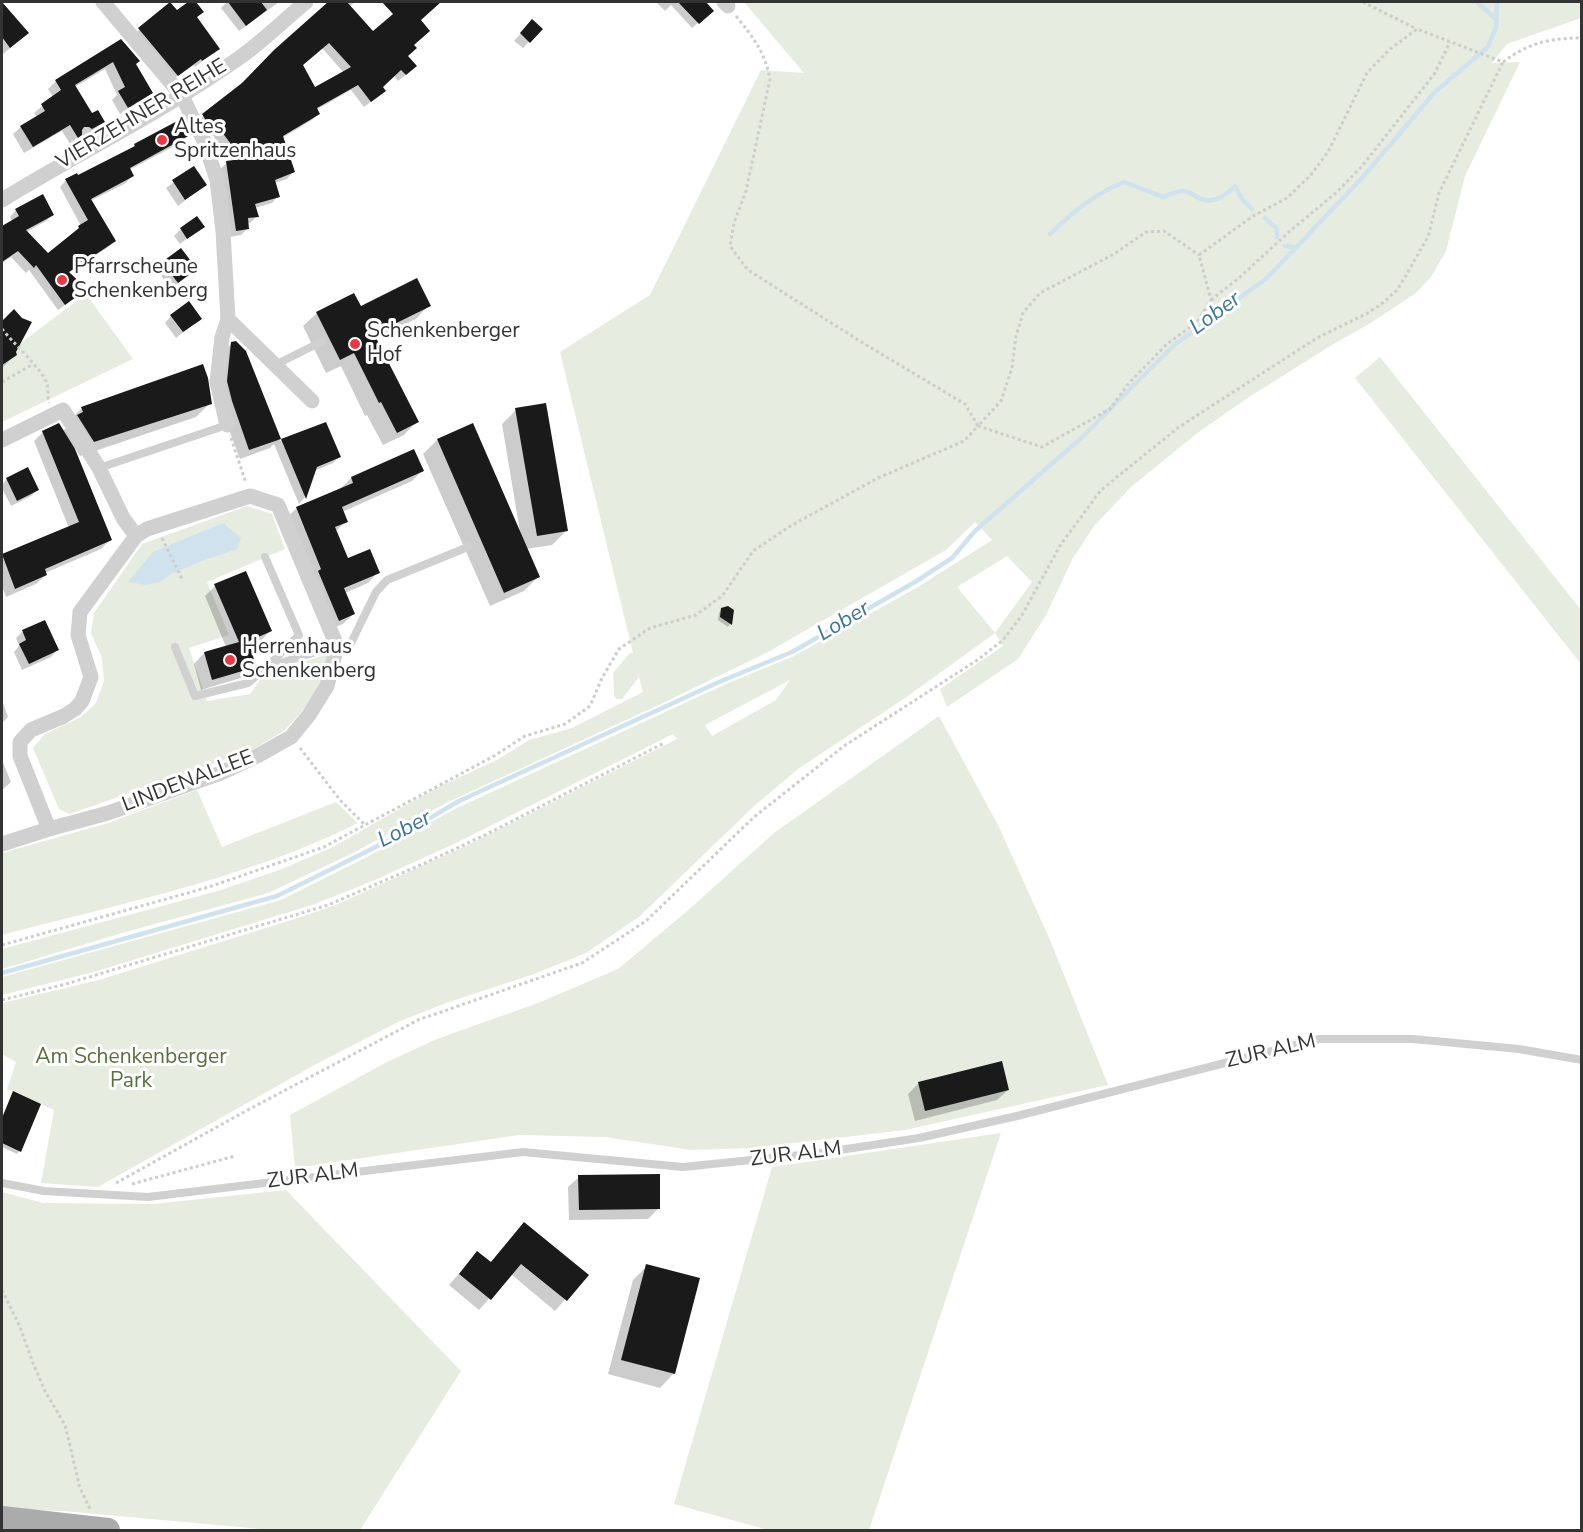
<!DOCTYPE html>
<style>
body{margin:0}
#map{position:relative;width:1583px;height:1532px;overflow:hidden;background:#fff;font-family:"Nunito Sans",sans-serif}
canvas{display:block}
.frame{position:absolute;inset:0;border:3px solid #333;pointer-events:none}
</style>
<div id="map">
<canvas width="1583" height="1532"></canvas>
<div class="frame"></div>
</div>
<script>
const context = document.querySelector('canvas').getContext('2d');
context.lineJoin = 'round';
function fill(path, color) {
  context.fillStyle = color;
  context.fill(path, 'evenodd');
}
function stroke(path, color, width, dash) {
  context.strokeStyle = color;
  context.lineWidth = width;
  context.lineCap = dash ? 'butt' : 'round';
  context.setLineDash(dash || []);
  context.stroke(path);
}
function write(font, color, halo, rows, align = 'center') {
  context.font = font + ' "Nunito Sans",sans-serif';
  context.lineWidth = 6;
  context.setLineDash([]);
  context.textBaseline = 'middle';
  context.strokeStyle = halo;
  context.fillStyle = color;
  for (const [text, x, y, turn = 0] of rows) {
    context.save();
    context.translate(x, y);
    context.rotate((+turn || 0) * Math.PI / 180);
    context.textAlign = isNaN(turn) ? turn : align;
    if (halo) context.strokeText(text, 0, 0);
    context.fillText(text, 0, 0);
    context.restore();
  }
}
fill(new Path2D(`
 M744,2H1581V18L1507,44L1492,63L1520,62L1465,176L1446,251L1431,277L1416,293L1369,324L1330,346L1246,399L1196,434L1131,487L1094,526L1073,558L1046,615L1018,659L947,707L940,689L1003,646L995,633L908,696L798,769L753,807L640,916L586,953L534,974L446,1003L398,1022L318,1063L98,1187L41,1183L54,1110L7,1089L16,1062L2,1054V1003L99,980L301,917L338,904L472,843L677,739L673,734L458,842L375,880L312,905L94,972L2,995V977L281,900L365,858L457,808L726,684L794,656L918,587L992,540L975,522L946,550L766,653L663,703L448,802L351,854L268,893L122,933L2,969V949L218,891L282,869L333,847L436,788L497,760L529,740L572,728L643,692L639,677L622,699H617L614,696L613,673L630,653H633L560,352L650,295L761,70L804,73ZM1007,556L1032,582L995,633L957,587ZM790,680L776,700L712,736L705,725Z
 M86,294L133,359L2,422V316L22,342Z
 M1380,357L1581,610V664L1355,378Z
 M247,506L272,514L285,549L207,582L229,635L189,648L207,701L250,694L260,680L271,672L328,654L321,683L303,710L284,731L252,750L70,814L59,809L33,748L45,734L81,717L96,703L104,681L102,658L91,633L94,613L142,544Z
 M939,716L999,827L1050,940L1108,1085L905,1130L752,1148L691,1150L605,1137L519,1135L295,1168L290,1115L387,1062L437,1039L538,1003L618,969L686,912L774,833Z
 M197,790L222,847L336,802L358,823C246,879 122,903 2,935V853L108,823Z
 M1001,1133L869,1530H768L674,1504L772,1167Z
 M286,1190L461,1371L360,1530H272L63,1511L2,1509V1192L43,1203L154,1204Z`), '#e6ecdf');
fill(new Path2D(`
 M223,523L241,538L237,549L202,561L171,574L160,582L146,585L128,582L153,552Z`), '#cfe2ee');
fill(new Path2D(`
 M191,2H194L202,12L196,18L218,49L195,67L194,65L170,81L132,36L170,4L176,12Z
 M227,2H279L239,31L221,8Z
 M331,2H355L349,7L373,33L409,2H439L419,20L413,46L406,57L408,73L398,81L394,76L381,87L377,97L364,107L351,90L316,110L318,114L312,120L282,138L293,172L287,179L275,183L278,196L272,203L255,208L257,216L250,223H247V229L241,235L230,237L220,169L227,163L233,162L211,133L206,137L196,122L243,84L275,51ZM322,48L344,73L315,89L302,65Z
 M656,2H700L710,13L692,28L671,5L665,11Z
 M6,7L20,40L3,54L2,10Z
 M526,28L541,29L523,48L514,41Z
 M121,41L151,92L143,100L120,114L112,100L117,95L105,69L75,87L91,116L103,121L95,129L84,136L81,134L70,144L62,131L24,153L13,134L21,127L37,117L34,113L53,97L48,89L56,81Z
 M181,121L189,135L182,142L129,170L132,176L126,183L90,201L114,241L107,248L68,273L85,289L79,295L58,310L29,270L26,273L11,257L2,263V228L12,221L10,217L16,210L52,215L46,221L26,232L48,255L81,226L60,187L66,180L78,177L129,151L135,145Z
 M193,168L205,185L178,206L166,188Z
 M203,227L180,244L174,236L181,229Z
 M163,263L195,269L171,289L157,270Z
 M429,305L416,319L375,339L417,421L404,435L383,445L367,415L365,416L341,366L326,373L303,326L317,313L360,308Z
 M14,312V352L16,354L2,368V323Z
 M171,316L200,319L176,338L165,323Z
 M232,343L245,351L280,441L325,424L339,457L333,463L314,471L304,498L299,504L274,444L270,448L240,459L222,411V353Z
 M210,403L196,417L80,456L75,448L74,449L110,540L101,549L45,573L46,575L36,584L6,597L2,586V556L69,528L34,441L43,432L63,431L69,425L68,422L82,408Z
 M516,410L566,531L552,545L526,549L538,577L524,591L490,606L423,454L437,440L520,532L502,424Z
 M422,471L412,481L342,512L346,521L335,532L347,560L378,572L368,583L345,593L354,613L343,624L328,630L286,518L297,508L341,488L351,478Z
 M7,479L37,490L31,496L11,506L2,488V485Z
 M215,586L270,631L260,642L249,646L255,667L244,677L201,690L194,664L204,653L226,647L205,596Z
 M722,609L732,611L730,624L728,627L718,620L719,613Z
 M44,622L57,650L51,657L22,670L14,652L19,646L16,638L22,632Z
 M2,700L8,717L2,723Z
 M2,760L11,782L2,790Z
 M919,1083L1008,1090L997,1100L915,1121L908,1094Z
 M14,1093L19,1151L17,1154L2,1147V1117Z
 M579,1177L658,1209L648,1219L569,1220L568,1187Z
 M524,1224L586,1275L555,1311L511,1274L479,1310L449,1285L477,1253L490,1263Z
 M647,1266L674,1373L660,1388L608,1374L633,1280Z`), '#0003');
stroke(new Path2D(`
 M1477,2L1497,20
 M1265,218L1277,229V237
 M1050,234C1074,211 1093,195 1124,182L1163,197C1169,195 1176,191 1182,191C1191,191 1197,199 1205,200C1217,203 1228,193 1235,186L1242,199L1252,209
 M1285,246L1296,248
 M2,973L277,896L406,832L459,801L719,682L792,652L915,582L952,558L975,531L1079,440L1174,345L1267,278L1361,179L1435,92L1488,47L1496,27L1497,2`), '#cfe2ee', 4.5);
fill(new Path2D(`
 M2,2L29,33L10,48L2,37Z
 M170,2L177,10L188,2H196L204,12L197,17L220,49L202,61L201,59L178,76L138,28Z
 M228,2H261L267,10L246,26Z
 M328,2H347L373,31L393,14L382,2H441L421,20L430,31L414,45L417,48L408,56L417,66L406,75L401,70L383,87L386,91L371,102L358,85L317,108L320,114L283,136L295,172L275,180L280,197L255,204L259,217L248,218L249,229L236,231L226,161L242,159L219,128L213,132L202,114L242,83L274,50ZM329,43L351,67L315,87L303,65Z
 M678,2H706L714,11L699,24Z
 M532,19L543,29L530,43L520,33Z
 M121,39L140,61L136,64L153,93L128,108L118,91L125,87L113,62L75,85L92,113L98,110L105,122L92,129L89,127H84L82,130V135L78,138L70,125L33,147L20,126L45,111L41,104L61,90L55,80Z
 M181,119L190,135L130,168L134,176L91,199L116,241L69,272L87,289L65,305L36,265L34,268L18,251L2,262V226L19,216L15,209L43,194L54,215L26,230L48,253L79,228L78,226L88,220L65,179L77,173L78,175L135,146L134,144Z
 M194,166L207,185L185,200L172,180Z
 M197,216L205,227L187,239L180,228Z
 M181,248L197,269L178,283L162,262Z
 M417,278L431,306L374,334L419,422L397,433L381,402L379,403L354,353L340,360L316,312L354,293L361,306Z
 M189,301L202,319L183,332L170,315Z
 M14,309L22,318L32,322L16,352L17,355L2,365V321Z
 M236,341L246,351L281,439L249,450L232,401L227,381L231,342Z
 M203,364L208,378L212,404L94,442L77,415L83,412L81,407Z
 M546,403L568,531L537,536L515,408Z
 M326,422L341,457L317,467L306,499L281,439Z
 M59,423L75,449L112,540L45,569L47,575L15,589L2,554L79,522L42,431Z
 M473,423L540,577L504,593L437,439Z
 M414,449L424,471L342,507L348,522L335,527L348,558L370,549L380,573L344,588L355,614L339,621L318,571L321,569L296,507L353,483L351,477Z
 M28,467L39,490L17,501L6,478Z
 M246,571L272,631L249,641L256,667L212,680L204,652L239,642L214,584Z
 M728,606L734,610L732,625L720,617L721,608Z
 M45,620L59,650L29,664L19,644L26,640L22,630Z
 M1002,1061L1009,1090L925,1111L918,1082Z
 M13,1091L41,1104L21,1152L2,1143V1118Z
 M660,1174V1209L579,1210L578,1175Z
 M524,1222L589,1275L567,1301L521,1264L491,1300L459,1274L477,1251L491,1262Z
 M646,1264L700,1278L675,1374L621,1360Z`), '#1a1a1a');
stroke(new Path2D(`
 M1363,2L1417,29
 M736,16C753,37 765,52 770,79L746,191L734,223L730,246L748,270L863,343L965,404L978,426L1001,401L1012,368L1016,336L1023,313L1040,293L1114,254L1146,232L1164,231L1199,255
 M1211,300L1240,277L1290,231L1337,192L1363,165L1435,73L1450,42
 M2,329C12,342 43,370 47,384C49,390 47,396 49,403
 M2,382L33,364
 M231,438L246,483
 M162,538L183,581
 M300,748L340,800L364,824
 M2,945L209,887L324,847L494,756L525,736L565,724L590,706L602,678L619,649L650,628L696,615L723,595L753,551L792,525L878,478L964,441L978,426L1042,447L1110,409L1129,383L1167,344L1197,322L1211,300L1199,255L1253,216L1287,198L1310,176L1328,152L1367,73L1390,49L1417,29L1503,62C1529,43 1546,39 1578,38L1582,40
 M2,1000L66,984L328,905L425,863L485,835L664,743
 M116,1183L244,1112L418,1020L582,963L646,921L754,817L844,746L979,659L1003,640L1022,615L1061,544L1101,490L1179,427L1317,338L1368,313L1384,302L1398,289L1428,237L1439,193L1503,62
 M132,1184L235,1156
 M2,1290L20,1327L33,1363L45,1391L65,1425L80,1488L90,1509`), '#cdcdcd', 3, [3, 3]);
stroke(new Path2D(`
 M87,132L95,145
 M275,365L321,342
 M99,468L227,425
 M265,557L299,635L268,666
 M175,647L195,696L248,683L267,667L336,646
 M337,654L351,643L376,592L387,580L468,547
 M2,1183L44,1191L148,1197L523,1152L683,1167L820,1153L919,1138L1017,1116L1319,1039H1413L1519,1049L1582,1060`), '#d0d0d0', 8);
stroke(new Path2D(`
 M103,2L182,96L204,141L217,180L223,231L228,319L312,401
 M724,2L728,6
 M2,200C80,152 164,111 239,58C263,41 284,20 306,2
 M227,425L217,382L222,337L228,319
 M2,440L63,410L99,468L123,518L136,536
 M2,844L49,829L108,813L221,773L259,755L291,737L309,715L327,686L337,646L278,505L250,496L147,529L136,536L80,612L78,635L91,677L82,701L75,709L64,716L31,730L20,742V756L49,829`), '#d0d0d0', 15);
stroke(new Path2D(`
 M2,1518L108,1530`), '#ababab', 24);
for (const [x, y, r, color] of [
 [162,140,6,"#e63946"],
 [62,280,6,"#e63946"],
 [355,344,6,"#e63946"],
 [230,660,6,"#e63946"]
]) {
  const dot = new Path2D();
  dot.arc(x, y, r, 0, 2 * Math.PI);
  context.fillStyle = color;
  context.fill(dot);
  stroke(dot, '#fff', 2);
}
write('21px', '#333', '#fff', [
 ["VIERZEHNER REIHE",142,115,-31],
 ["LINDENALLEE",188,782,-21],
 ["ZUR ALM",1271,1052,-13],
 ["ZUR ALM",796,1155,-7],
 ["ZUR ALM",313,1177,-7]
]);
write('21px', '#333', '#fff', [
 ["Altes",174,128],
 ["Spritzenhaus",174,152],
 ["Pfarrscheune",74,268],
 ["Schenkenberg",74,292],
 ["Schenkenberger",367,332],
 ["Hof",367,356],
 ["Herrenhaus",242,648],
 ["Schenkenberg",242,672]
], 'left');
write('21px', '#56703f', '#fff', [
 ["Am Schenkenberger",131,1058],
 ["Park",131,1082]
]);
write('italic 22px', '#3f7597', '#fff', [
 ["Lober",1216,314,-36],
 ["Lober",844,622,-31],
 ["Lober",405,830,-27]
]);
</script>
